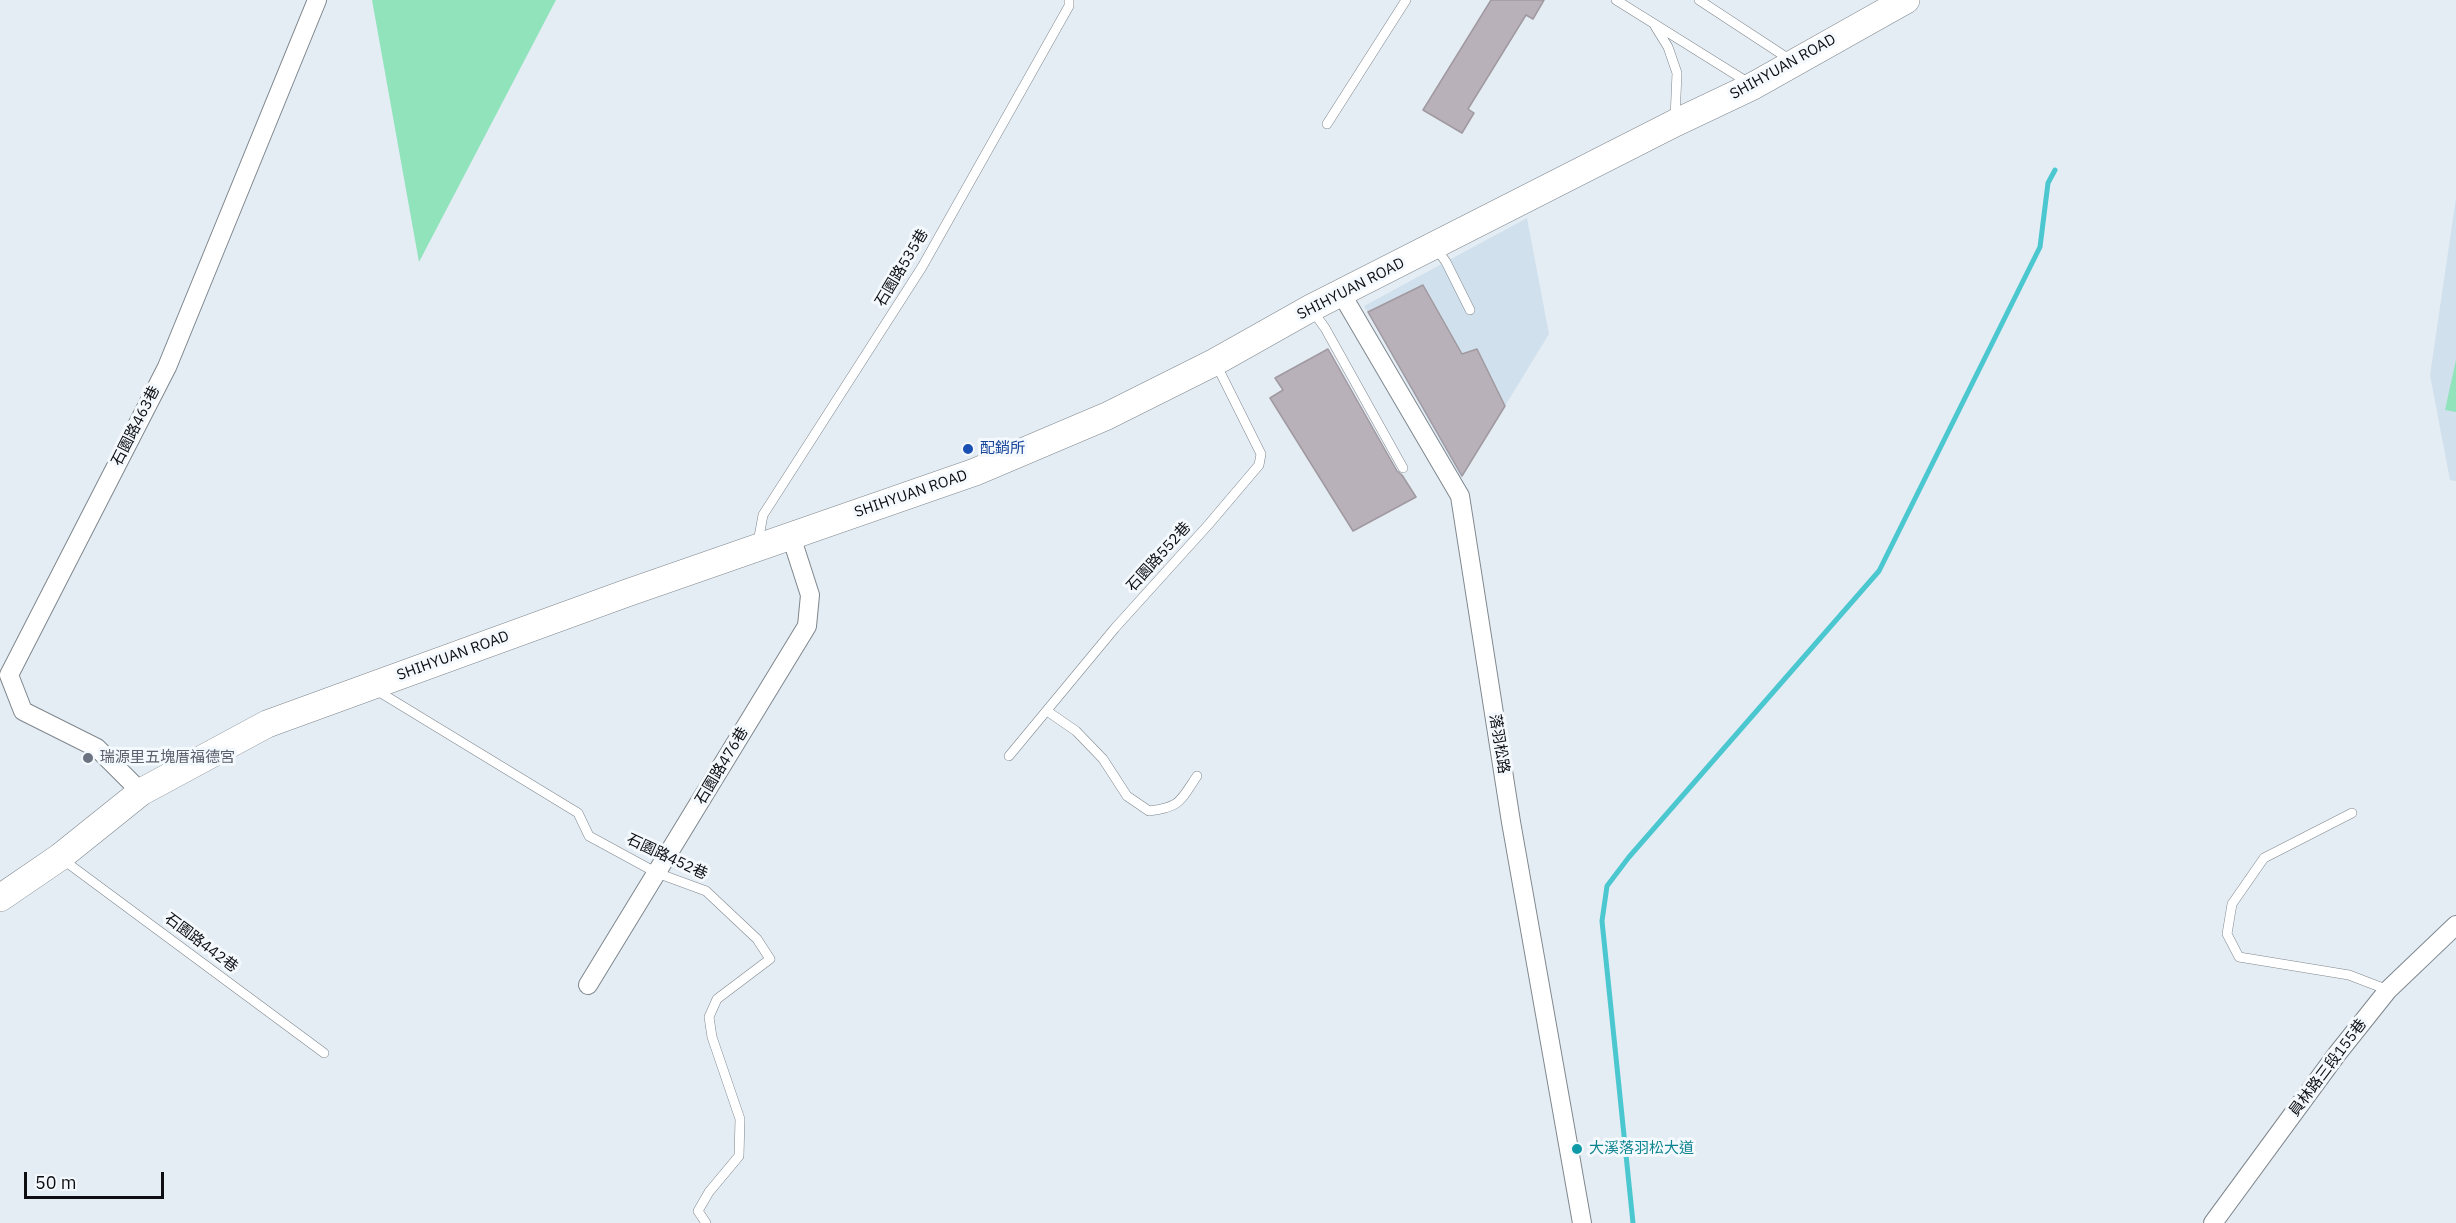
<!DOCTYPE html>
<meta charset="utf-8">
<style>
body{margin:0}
#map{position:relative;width:2456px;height:1223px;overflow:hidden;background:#e4ecf4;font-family:"IBM Plex Sans",sans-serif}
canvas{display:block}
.scale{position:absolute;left:24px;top:1172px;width:140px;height:27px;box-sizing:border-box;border:3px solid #0c0e11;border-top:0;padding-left:8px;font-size:18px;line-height:21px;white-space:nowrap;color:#0c0e11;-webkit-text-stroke:4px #f4f9fd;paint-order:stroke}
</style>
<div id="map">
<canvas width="2456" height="1223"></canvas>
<div class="scale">50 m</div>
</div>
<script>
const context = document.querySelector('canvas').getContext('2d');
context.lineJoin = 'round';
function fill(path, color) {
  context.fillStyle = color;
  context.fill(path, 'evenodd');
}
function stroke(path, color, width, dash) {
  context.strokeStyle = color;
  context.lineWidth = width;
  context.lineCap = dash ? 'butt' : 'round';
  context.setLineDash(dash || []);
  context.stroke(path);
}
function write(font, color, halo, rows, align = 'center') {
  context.font = font + ' "IBM Plex Sans","Noto Sans TC",sans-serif';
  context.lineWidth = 6;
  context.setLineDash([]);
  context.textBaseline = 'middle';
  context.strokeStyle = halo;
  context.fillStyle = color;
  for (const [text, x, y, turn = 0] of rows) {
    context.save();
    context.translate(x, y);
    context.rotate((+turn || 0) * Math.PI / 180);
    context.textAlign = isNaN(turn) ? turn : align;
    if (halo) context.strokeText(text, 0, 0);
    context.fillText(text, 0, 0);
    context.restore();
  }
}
fill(new Path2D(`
 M2456,198V481L2450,480L2430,375Z
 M1527,218L1549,334L1461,478L1364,306Z`), '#d1e0ed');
fill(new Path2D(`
 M372,0H556L419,262Z
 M2456,360V412L2445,410Z`), '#91e3bb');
stroke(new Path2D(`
 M1633,1223L1602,921L1607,886L1629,857L1879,571L2040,247L2048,183L2055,170`), '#4bc7cf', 5);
const building = new Path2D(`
 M1491,0H1544L1533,19L1526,15L1468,109L1474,113L1462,133L1423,110Z
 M1423,285L1462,354L1477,349L1505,406L1462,476L1368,312Z
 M1328,349L1397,471L1402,475L1416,497L1353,531L1270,398L1283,390L1275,378Z`);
fill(building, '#b9b1b9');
stroke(building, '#a099a0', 1.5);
const lane = new Path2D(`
 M1616,0L1749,83
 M1699,0L1792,61
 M1655,26L1668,47L1677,73L1675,118
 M1327,124L1406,0
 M1436,248L1446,262L1470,310
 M1312,310L1325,328L1403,468
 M758,542L763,515L922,267L1069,6V0
 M376,690L578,813L589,836L657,873L706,891L757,939L770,959L717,999L709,1017L712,1037L740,1119L739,1156L709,1192L698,1211L706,1223
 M1047,711L1076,731L1103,759L1127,796L1149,811C1181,807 1180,801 1197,776
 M1009,756L1115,628L1209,524L1259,465L1261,454L1216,364
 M2352,813L2264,858L2232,904L2227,934L2239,957L2349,975L2388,990
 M62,859L324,1053`);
const street = new Path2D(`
 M1341,293L1460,496L1511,822L1582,1223
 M141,792L97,748L23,711L9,675L167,367L317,0
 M588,985L807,626L810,595L791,536
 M2213,1223L2337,1054L2388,990L2456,925`);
const primary = new Path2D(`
 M0,898L60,857L141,792L267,724L627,593L975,472L1107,416L1215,362L1311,308L1675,123L1753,86L1906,0`);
stroke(lane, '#7f878d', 10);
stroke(street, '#7f878d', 20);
stroke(primary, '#7f878d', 28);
stroke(lane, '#fff', 9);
stroke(street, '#fff', 18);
stroke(primary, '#fff', 27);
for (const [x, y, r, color] of [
 [968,449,6,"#1a4fb4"],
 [88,758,6,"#6b7280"],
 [1577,1149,6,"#0f9aa8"]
]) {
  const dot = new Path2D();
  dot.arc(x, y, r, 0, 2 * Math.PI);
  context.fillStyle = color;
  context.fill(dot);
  stroke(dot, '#f4f9fd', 2);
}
write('15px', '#0c0e11', '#f4f9fd', [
 ["SHIHYUAN ROAD",1783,67,-29],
 ["石園路535巷",902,268,-59],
 ["SHIHYUAN ROAD",1351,289,-27],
 ["石園路463巷",136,426,-63],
 ["SHIHYUAN ROAD",911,494,-19],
 ["石園路552巷",1159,557,-48],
 ["SHIHYUAN ROAD",453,656,-20],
 ["落羽松路",1499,744,81],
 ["石園路476巷",722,766,-59],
 ["石園路452巷",667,857,25],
 ["石園路442巷",201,943,37],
 ["員林路三段155巷",2328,1068,-53]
]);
write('15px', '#164399', '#f4f9fd', [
 ["配銷所",980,449]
], 'left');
write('15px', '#5b616d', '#f4f9fd', [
 ["瑞源里五塊厝福德宮",100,758]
], 'left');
write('15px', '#0d838f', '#f4f9fd', [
 ["大溪落羽松大道",1589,1149]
], 'left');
</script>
